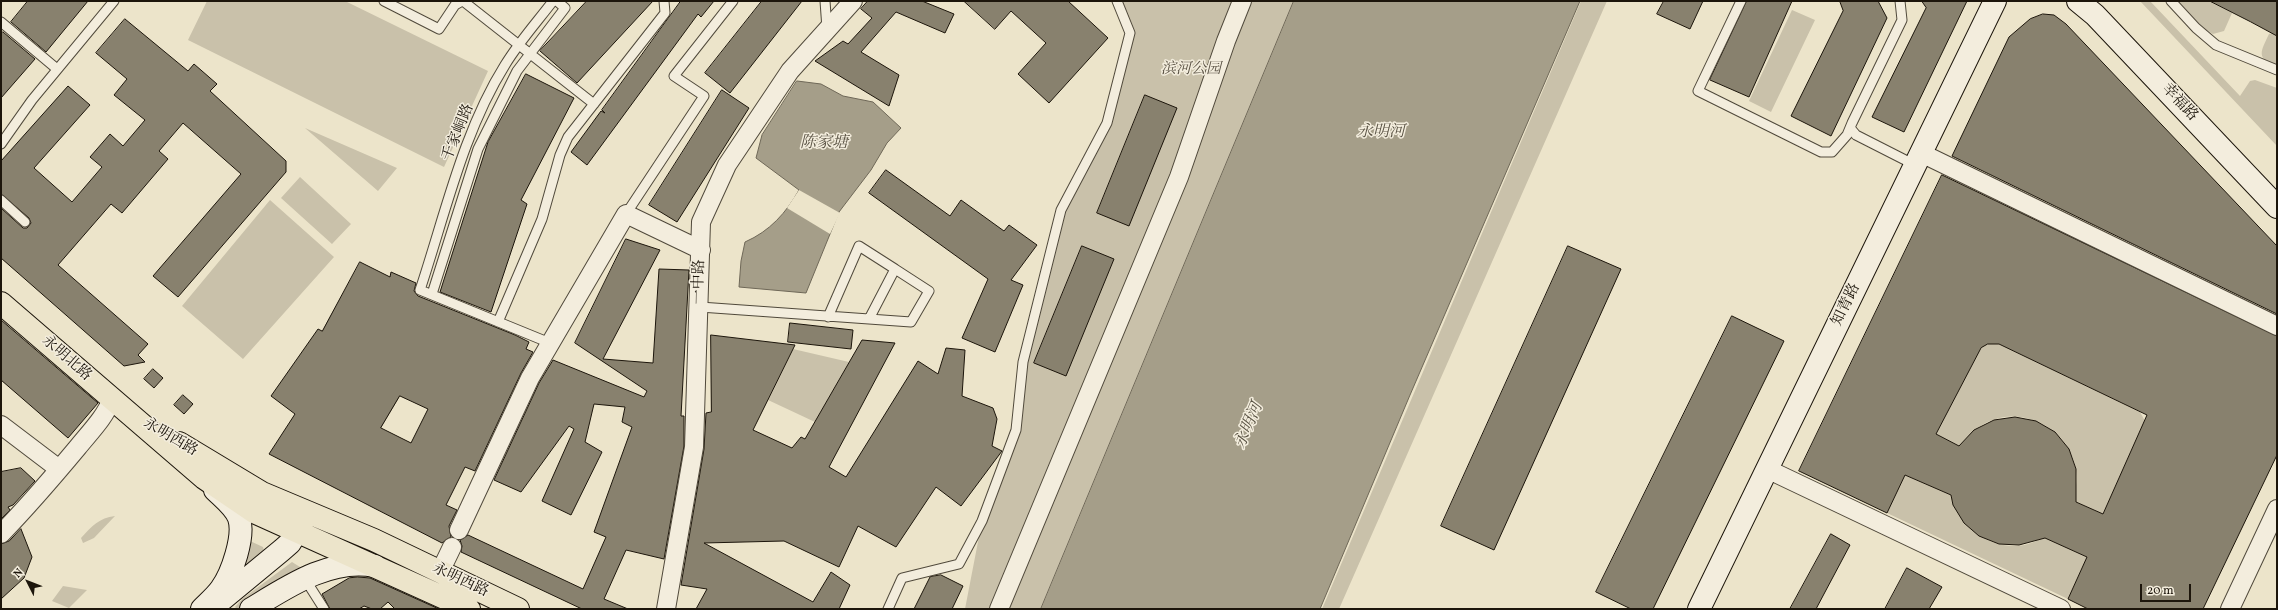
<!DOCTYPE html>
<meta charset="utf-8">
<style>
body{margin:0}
#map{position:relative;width:2278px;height:610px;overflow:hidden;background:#ece4ca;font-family:Vollkorn,serif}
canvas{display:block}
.frame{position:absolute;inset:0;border:2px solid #1c150b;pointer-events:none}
.north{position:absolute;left:8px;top:562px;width:40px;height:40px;-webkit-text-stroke:3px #f3eddd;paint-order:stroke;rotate:312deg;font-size:11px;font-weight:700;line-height:16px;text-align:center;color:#1c150b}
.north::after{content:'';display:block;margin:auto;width:14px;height:18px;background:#1c150b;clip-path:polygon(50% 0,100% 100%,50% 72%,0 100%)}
.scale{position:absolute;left:2140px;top:584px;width:51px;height:18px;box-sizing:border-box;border:2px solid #1c150b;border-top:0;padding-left:5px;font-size:12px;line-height:14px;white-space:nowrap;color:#1c150b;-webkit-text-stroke:3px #f3eddd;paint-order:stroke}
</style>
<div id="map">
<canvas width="2278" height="610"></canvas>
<div class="frame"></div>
<div class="north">N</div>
<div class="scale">20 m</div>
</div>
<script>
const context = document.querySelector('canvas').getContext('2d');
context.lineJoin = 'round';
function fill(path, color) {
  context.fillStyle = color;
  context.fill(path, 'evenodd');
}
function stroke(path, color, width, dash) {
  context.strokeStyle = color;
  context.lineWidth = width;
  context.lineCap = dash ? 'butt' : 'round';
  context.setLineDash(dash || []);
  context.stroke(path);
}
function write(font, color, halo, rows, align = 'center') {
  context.font = font + ' Vollkorn,"Noto Serif SC",serif';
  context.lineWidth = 3;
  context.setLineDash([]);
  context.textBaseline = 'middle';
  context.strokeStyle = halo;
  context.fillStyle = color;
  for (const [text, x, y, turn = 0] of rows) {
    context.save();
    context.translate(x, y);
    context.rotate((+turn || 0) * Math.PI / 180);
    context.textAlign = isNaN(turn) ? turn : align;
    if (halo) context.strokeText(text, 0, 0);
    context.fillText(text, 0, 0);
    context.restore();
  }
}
fill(new Path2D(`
 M207,1H345L488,71L444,167L188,40Z
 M1117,1H1294L1041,609H965L982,521L1016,430L1023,362L1061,210L1107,123L1130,33Z
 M1581,1H1607L1339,609H1322Z
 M2140,1H2150L2240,96L2250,81L2255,80L2277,88V146Z
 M2177,1H2210L2232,13L2224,31L2213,34L2202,28Z
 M1792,10L1815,20L1771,112L1749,101Z
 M2272,33L2277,36V66C2255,59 2261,51 2269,34Z
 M305,128L397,168L378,191Z
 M300,177L351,224L332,244L281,198Z
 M270,200L334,257L243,359L182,306Z
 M1988,344H1999L2140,412L2145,421L2103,514L2072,500C2093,453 2040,403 1993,420C1978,425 1969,435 1959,446L1936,434L1981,348Z
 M793,349L849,362L815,422L768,400Z
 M1893,470L1951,495C1959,533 2008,561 2043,537L2107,566H2083L2068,599L1887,513L1898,489Z
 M115,516L94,538L83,543L81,538C92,526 99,518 115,516Z
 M250,541L263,547L264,551L245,571L241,569Z
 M292,562L300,567L301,570L242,609H237L235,607L242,599Z
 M63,586L87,590L69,608L52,601Z`), '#c9c1aa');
const water = new Path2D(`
 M1294,1H1580L1410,395L1320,609H1041Z
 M797,81L821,84L843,96L873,102L901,128L887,143L871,170L839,212L806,293L739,287L741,261L745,242C770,231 786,213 799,190L756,158L762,135Z`);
fill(water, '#a59e89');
stroke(water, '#6e6757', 1);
fill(new Path2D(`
 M799,190L840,213L830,234L787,208Z`), '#ece4ca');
const building = new Path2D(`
 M28,1H88L46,52L11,22Z
 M587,1H653L577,83L540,51Z
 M681,1H714L701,17L698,14L587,165L571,152L601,111L605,113L602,110Z
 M762,1H802L730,93L705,73Z
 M868,1H922L954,14L945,33L896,12L861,52L899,75L889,106L815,61L843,41L848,44L872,18L861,9Z
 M964,1H1068L1108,38L1049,103L1018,74L1046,43L1011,11L995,29Z
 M1664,1H1703L1690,29L1657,14Z
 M1747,1H1792L1749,97L1710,80Z
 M1840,1H1878L1887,18L1831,136L1791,116L1843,11Z
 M1922,1H1967L1904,132L1872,117L1926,8Z
 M2210,1H2277V36L2251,22Z
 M2043,14L2054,15L2066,24L2277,246V314L1952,156L2009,37L2030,19Z
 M125,19L188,71L194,64L217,84L210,91L286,161V172L178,297L153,276L241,174L183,123L159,151L168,159L122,213L111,204L58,265L148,344L138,355L145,362L124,366L1,258V208L23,228H27L31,223L29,218L1,194V161L68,86L90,105L34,168L72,202L102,167L90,157L110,134L123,146L145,120L114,95L127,79L96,53Z
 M3,32L35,59L1,98V34Z
 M526,74L574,98L521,200L527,204L491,312L440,292L488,142Z
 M722,90L749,108L677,222L649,205Z
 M1145,95L1177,108L1129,226L1097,213Z
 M886,170L950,216L961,200L1004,231L1009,225L1037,245L1011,280L1023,285L995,352L962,338L988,279L869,193Z
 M1942,175L2277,336V455L2203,609H2088L2068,599L2087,557L2045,538L2019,545L1999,544L1979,536L1964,523L1953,505L1951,495L1905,475L1887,513L1799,471ZM1988,344H1999L2147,415L2103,514L2076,502V469L2069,449L2055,432L2036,421L2015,417L1994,420L1974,430L1959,446L1936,434L1981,348Z
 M626,239L660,250L603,359L653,363L659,269L689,270L681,416H684V446L664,559L626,550L604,599L628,609H582L461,552L462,546L460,540L468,535L583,589L606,537L594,532L632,427L622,422L625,407L594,404L585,442L602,452L571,515L542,501L574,429L569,426L521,492L494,480L539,383L553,360L644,397L647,391L575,343Z
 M1082,246L1114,259L1066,376L1034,363Z
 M1568,246L1621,269L1494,550L1441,526Z
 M360,262L390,277L391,272L416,283L414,291L418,296L515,335L529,342L526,349L533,352L521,373L475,471L465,467L446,505L457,510L449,526L451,537L442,543L269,454L295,414L271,396L318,329L322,331ZM400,396L428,409L411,443L381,428Z
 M1732,316L1784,341L1653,609H1631L1596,592Z
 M1,320L98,403L68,438L1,380Z
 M790,323L853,330L851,349L788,342Z
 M711,335L795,345L753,430L792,448L801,437L805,439L862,340L895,343L829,467L846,477L918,361L938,374L946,348L965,350L962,396L993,408L997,419L992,446L1002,451L961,506L936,487L896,547L858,526L839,567L784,541L704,543L813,602L831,572L850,585L839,609H696L707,589L681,585L704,449L706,413L711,412Z
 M153,369L163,378L154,388L144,379Z
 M183,395L193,404L184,414L174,405Z
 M21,468L35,481L13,505L8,507L10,510L1,519V472Z
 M21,529L32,557L24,578L1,599V544L9,541Z
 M1831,534L1850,545L1816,609H1790Z
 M1907,568L1942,587L1929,609H1885Z
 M941,575L963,586L952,609H914L930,577Z
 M358,577L370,578L439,609H395L388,602L380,609H372L364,606L359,609H330L322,594L349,578Z`);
fill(building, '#88816e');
stroke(building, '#1c150b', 1);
const service = new Path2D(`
 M384,1L439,29L455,5L462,1
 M463,1L594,104
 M825,1L827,29
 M1741,1L1698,91L1821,152H1832L1847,135L1852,123L1902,20L1900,1
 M2171,1L2196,28L2216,45L2277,70
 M1,22L57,69
 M1851,129L1856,135L1915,165
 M1,144L32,100L114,1
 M1,200L25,222
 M626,214L704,96L674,76L733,1
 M432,294L478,149L517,71L565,8L557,1
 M700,307L869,319L895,269L859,246L828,317
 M869,319L911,322L929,291L895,269
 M498,322L542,219L560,155L568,137L665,13L664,1
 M550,343L420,290C445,215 463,132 505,65C519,42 537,22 553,1
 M305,579L324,609
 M888,609L902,578L959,564L982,521L1016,430L1023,362L1061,210L1107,123L1130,33L1117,1`);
const minor = new Path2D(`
 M1921,153L2277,326
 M1,425L59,469
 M1767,469L2061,609
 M459,530L530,378L626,214L701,250
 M1,534C28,506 53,477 78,447C91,431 105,417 112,399
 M440,572L452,547
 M666,609L694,447L701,222L727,165L790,71L853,1
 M999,609L1179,177L1226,41L1242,1
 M2230,609L2277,509`);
const secondary = new Path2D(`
 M2078,1L2095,15L2277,207
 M219,602L282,550L290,543L306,516
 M202,609C208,603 216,596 221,589C232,574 245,536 239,518C235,507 223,498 215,490
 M251,609C287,587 331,557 375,566
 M1699,609L1995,1`);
const primary = new Path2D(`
 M1,303L204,478L254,512L469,609
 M179,443L262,493L374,540L518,609`);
stroke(service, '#50493b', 11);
stroke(minor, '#50493b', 20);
stroke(secondary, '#1c150b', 24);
stroke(primary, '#1c150b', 24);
stroke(service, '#f3eddd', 9);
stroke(minor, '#f3eddd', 18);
stroke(secondary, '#f3eddd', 22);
stroke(primary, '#ece4ca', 22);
write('italic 15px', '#595143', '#f3eddd', [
 ["滨河公园",1191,70]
]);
write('15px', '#1c150b', '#f3eddd', [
 ["幸福路",2179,103,47],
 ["千家峒路",459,133,-68],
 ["一中路",700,282,-89],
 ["知青路",1847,305,-64],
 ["永明北路",66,359,41],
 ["永明西路",170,438,30],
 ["永明西路",460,581,25]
]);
write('italic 16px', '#5a5344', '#f3eddd', [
 ["永明河",1381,133],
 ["陈家塘",824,144],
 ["永明河",1250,426,-67]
]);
</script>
